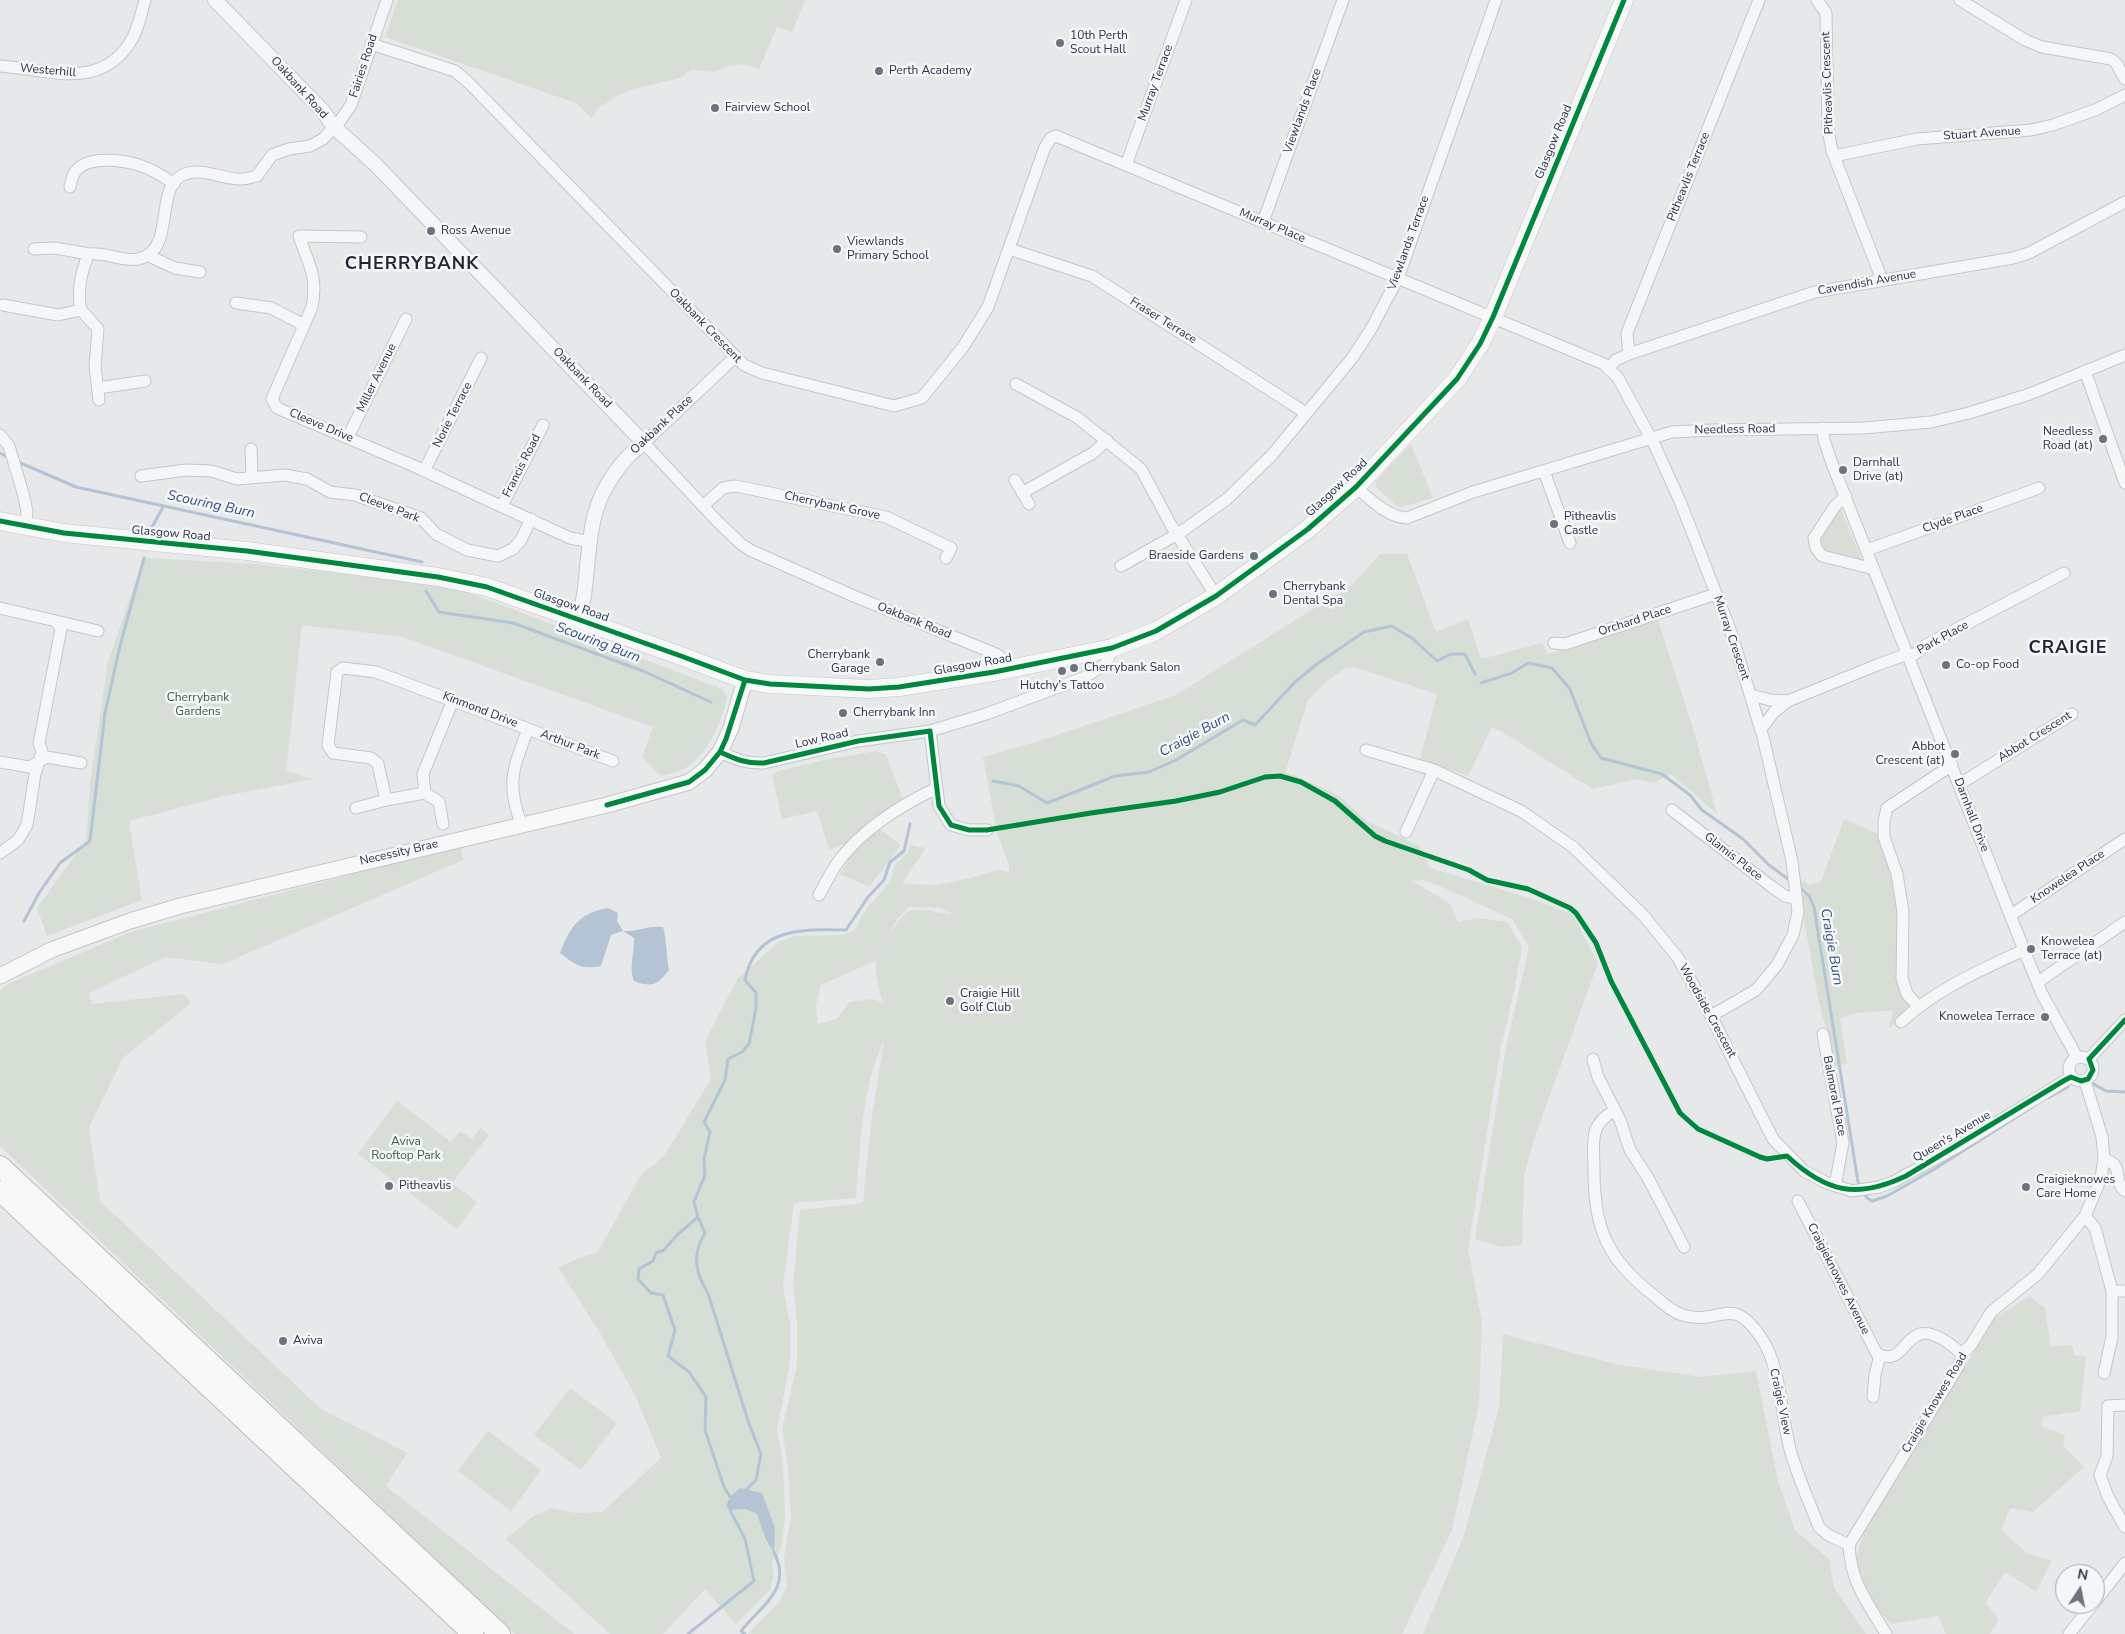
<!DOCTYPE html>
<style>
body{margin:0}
#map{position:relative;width:2125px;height:1634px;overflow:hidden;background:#e6e8ea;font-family:"Nunito Sans",sans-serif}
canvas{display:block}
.north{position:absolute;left:2055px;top:1564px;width:50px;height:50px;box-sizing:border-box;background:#f4f6f9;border:1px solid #a4a8b1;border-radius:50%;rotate:11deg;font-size:14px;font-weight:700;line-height:20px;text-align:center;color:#2b3445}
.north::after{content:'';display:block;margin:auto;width:18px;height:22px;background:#6c737f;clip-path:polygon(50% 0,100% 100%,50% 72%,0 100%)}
</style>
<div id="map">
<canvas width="2125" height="1634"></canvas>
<div class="north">N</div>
</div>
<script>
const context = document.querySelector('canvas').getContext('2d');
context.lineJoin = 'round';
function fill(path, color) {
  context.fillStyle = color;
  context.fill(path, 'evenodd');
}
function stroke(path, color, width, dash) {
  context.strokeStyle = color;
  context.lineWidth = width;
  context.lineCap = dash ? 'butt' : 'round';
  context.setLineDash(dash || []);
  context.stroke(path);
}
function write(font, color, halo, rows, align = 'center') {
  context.font = font + ' "Nunito Sans",sans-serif';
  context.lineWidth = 5;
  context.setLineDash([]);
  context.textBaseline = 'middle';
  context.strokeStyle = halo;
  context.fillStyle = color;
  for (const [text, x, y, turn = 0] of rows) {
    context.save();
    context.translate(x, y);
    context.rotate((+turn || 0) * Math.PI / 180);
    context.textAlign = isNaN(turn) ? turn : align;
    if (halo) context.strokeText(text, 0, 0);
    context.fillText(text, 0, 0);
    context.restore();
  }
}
fill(new Path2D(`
 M398,0H805L792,32L777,27L759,69L744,64L728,66L714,72L691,70L680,78L633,89L617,96L600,107L591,118L576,103L385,37Z
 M1411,444L1433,498L1401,507L1397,506L1375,486L1376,481Z
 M1839,505L1863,563C1844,559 1821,559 1820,535Z
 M1380,554H1407L1436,632L1468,619L1481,659L1542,643L1548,654L1658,620L1695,735L1717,814L1671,774L1654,783L1636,779L1593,789L1521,744L1518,741L1492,727L1468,776L1420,759L1437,694L1354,667L1345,668L1327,681L1308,700L1285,773L1294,775L1338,795L1367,821L1419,846L1430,868L1536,900L1573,915L1598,963L1534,1139L1524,1176L1522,1245L1501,1247L1475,1239L1506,1048L1529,947L1512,919L1440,886L1423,880L1413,881L1450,904L1458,922L1478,918L1507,922L1522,947L1515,987L1501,1047L1468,1249L1482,1322L1479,1404L1452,1530L1402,1634H748L779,1602L787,1587L784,1558L791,1518L788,1466L782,1430L797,1365V1323L793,1286L800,1210L858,1204L863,1202L872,1114L884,1042C862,1080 860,1154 856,1198L794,1203L783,1287L790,1323V1363L777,1429L783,1465L785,1517L781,1549L772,1563L774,1575L770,1590L736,1624L705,1589L663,1634H610L506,1539L532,1517L551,1508L576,1513L602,1512L661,1458L636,1397L600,1333L558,1267L582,1257L597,1253L641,1175L664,1156L711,1079L705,1041L738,978L779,942L795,936L841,935L855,930C858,923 862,915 867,909C876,896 895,882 894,866L908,852L910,845L926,848L902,884L936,885L967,879L998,870L1009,873V865L997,832L983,757L1036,742L1176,695L1353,584ZM909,907L941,908L952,914C938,913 924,907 909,911C900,914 877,953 876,963C874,972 880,992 882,1002L872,999L849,1002L837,1019L818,1024L816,1005L821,985L875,961L897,919Z
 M144,558L256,564L434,584L467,592L722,689L727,697C722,723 709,751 687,767C680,772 669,773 661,776L642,757L653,727L403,637L302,625L286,771L314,779L224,796L129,821L142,900L47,936L37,908L86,840L91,776L108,662Z
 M876,751L886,755L903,799L876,818L852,841L829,850L817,811L782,819L772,775L775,772L824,760Z
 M1844,819L1883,836L1899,896L1898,950L1915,1005L1889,1028L1893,1010L1857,1013L1840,1018L1847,1064L1836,1066L1827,1028L1822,1016L1819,1003L1802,909L1803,892L1800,879L1809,885L1821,882Z
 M879,828L901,845L869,887L840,874L854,850Z
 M461,846L463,860L223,964L165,957L89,993L92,1004L184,994L191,1003L123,1058L89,1127L100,1201L321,1409L407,1453L386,1486L574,1634H515L0,1146V990L10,983L131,932Z
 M397,1101L451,1142L460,1131L472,1139L480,1128L489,1135L452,1183L477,1202L457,1229L358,1154Z
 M2030,1296L2045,1308L2051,1347L2072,1345L2074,1355L2086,1357L2080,1411L2043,1417L2041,1426L2065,1435L2063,1446L2084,1467L2033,1512L2010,1508L2001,1530L2028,1554L2052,1561L2036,1592L2005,1572L1985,1603L1999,1619L1990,1634H1946L1938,1616L1891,1624C1875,1607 1856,1584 1857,1560C1857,1551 1861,1542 1864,1533L1995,1318Z
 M1503,1334L1615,1364L1701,1377L1756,1371L1778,1481L1795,1530L1829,1559L1834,1588L1866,1634H1423L1464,1535L1499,1408Z
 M570,1388L617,1423L581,1470L534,1435Z
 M488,1431L541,1470L511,1511L458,1471Z`), '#d6ded6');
fill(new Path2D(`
 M608,908L618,913L617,921L623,931C637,932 648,925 663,927C667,941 666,955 669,970C657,985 653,988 634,981C628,967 635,953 634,938L623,931L611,935L601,966C582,970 575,965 560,953C570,927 579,913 608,908Z
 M740,1488L762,1493L775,1528L774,1552L766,1540L757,1514L745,1509L730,1510L726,1506L730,1497Z`), '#b4c4d5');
stroke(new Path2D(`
 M0,453L8,457
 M16,461L76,487L422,562
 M151,529L163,507
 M426,591L439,612L513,623L643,671L711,702
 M1481,683L1512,673L1528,663L1552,668L1570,689L1591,743L1601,758L1662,774L1690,795L1702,810L1743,839L1769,865L1792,882
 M993,781L1019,786L1047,803L1115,776L1149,772L1176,760L1243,720L1255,725L1295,682L1317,664L1364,632L1392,626L1413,639L1437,661L1451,654H1465L1475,674
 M1799,887L1809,896L1814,907L1858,1182L1867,1198L1872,1201L1887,1196L1933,1170L2034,1106
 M24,921L39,893L60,863L90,841L105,713L120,646L144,558
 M2090,1082L2106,1091L2125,1092
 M2048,1098L2068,1087
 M698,1217L677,1235L664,1250L656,1253L653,1261L639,1269L638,1279L651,1293L663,1295L675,1330L668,1356L689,1372L706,1397L705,1430L724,1487L730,1497
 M746,1490L756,1480L761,1454L748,1421L708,1293C695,1273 692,1254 705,1233L698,1217L694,1202L705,1175L704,1159L710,1132L704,1122L725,1080L728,1059L742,1052L749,1044L756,1008V993L745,980C755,927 803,929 846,930L868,897L884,880L890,862L904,851L910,824
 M688,1634L754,1581L745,1539L730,1510
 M745,1634L741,1631C761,1605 793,1590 774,1552`), '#b4c4d5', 3);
const minor = new Path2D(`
 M1817,0L1826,13L1828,130L1832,151L1882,280
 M1960,0L2025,40L2042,47L2111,59L2116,63L2125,79
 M371,44L455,71L469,83L744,365L762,373L894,406L922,398L963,347L988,307L1045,147L1051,138L1056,136L1604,364L1618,378L1654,444L1680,501L1731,632L1763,737L1792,861L1798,912L1793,935L1777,965L1756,990L1711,1016
 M0,66C45,69 98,91 129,44C138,31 141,14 145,0
 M1834,156L1917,139L2031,130L2053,125L2095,110L2125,95
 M1126,165L1186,0
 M70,187C71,182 72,176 75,172C87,155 122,160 139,165C152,169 163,176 174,184
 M1263,222L1343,0
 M361,237L299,236C309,266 318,275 312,307L272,399L277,408L414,466L570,538L591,542
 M34,249L55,248L89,254
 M1009,249L1092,276L1306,413
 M149,256L175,268L200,272
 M236,303L271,308L304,325
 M3,305L58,315L81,310L98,329L95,366L99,400
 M81,310C77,293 81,270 89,254C105,252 125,262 138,259C178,251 152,186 185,174C203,167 223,180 242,179C247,179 252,177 257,176L272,155L289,149L310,146L323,139L340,121L351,105L387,0
 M1629,354L1627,333L1759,0
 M735,357L644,443L718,522L741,544L750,550L856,597L996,654L1000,657L1005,670
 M1609,368L1616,360L1629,354L1815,292L2013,258L2029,253L2125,202
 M2085,371L2125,483
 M1016,384L1078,418L1141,469L1171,525L1216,596
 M98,388L145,381
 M1823,428L1824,440L1833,466L2024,950L2042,994L2077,1057
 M0,435L9,446L23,493L27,511L25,527
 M348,437L406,319
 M251,449L252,476
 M424,471L481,358
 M1544,471L1570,543
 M141,476L186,470L211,471L237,479L285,475L307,479L330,492L355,495L421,518L436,534L467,550L498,556L513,549L521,540L531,519
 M1015,480L1029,504
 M1356,487C1370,499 1387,517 1407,518L1473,492L1672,432L1713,430L1864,428L1931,422L1969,413L2030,394L2125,355
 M1022,493L1093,453L1107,440
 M1846,496L1835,506L1814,538L1816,548L1822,556L1874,569
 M502,506L543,425
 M703,506L723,488L736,486L886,517L951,548L946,558
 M1867,550L2039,488
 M1121,566L1181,532L1227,499L1272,455L1353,357L1371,329L1398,278L1496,0
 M0,608L56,621L61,629L39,743L42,752L35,774L27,825L18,840L0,853
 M56,621L98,631
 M1554,643L1565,644L1716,594
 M1751,695L1770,700L1788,701L1877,665L1902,656L1915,654L1926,645L2064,573
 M528,729L613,761
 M1761,729L1774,712L1788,701
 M930,731L939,806L951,825L969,830H987
 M1366,750L1434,770L1521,811L1573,847L1644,916L1678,958L1711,1016L1773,1139L1804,1171L1827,1183L1852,1191L1879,1187L1893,1182L1955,1148L2071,1077
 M720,752C735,759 747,764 764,763L858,741L930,731L986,714L1083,678L1106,664L1112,648
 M0,762L29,767L47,757L81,763
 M1960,784L2072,714
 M425,793L439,802L443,824
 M386,800L425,793L423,774L453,700
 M356,808L386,800L378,764L371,758L333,753L328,745L337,672L343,668L376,672L528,729C513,770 506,781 521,824
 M1672,810L1772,887L1785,896L1797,899
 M1406,832L1434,770
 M819,895C826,883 832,869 841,858C866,827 901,805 937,788
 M2011,915L2125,839
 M2038,982L2125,922
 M1918,1006L1907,994L1902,978L1903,912L1897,874L1884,837V821L1887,808L1952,765
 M1901,1022C1936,989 1981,970 2024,950
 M1823,1034L1843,1143L1835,1186
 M2069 1069a12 12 0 1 1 24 0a12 12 0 1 1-24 0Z
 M1593,1059L1598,1077L1620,1120L1630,1150L1648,1178L1684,1247
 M2089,1059L2125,1020
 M1614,1111C1588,1125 1594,1143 1594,1170C1594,1227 1606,1258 1652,1294C1661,1301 1671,1312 1683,1315C1721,1327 1730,1291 1762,1339C1781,1368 1781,1416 1790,1449C1797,1475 1809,1501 1819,1527L1828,1535L1849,1545
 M2104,1160C2125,1163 2112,1182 2125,1191
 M1798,1201L1877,1354C1901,1365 1903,1339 1920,1334C1934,1330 1952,1345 1962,1354
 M2085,1216L2095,1228L2112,1291V1337L2104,1373
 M2112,1291H2125
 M1873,1397L1875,1375L1880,1355
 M2125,1405L2108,1406L2107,1456L2100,1475L2108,1497L2125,1527
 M2095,1602L2125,1563
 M1886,1634C1867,1601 1851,1584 1849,1545L1959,1365L1962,1354L1971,1345L1991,1312L2038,1274L2085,1216L2101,1178L2104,1158L2102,1137L2085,1081
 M2069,1634L2093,1604`);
const tertiary = new Path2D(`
 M215,0L323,111L333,126L375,164L644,443C622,458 602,487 595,514C590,531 589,550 587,567C585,586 585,602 577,619`);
const secondary = new Path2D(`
 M0,976L51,950L130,921L180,906L607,805L689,782L705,770L720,752L731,728L745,680`);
const primary = new Path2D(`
 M0,521L64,533L247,551L438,577L487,587L681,656L745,680L770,684L869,689L899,687L994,672L1112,648L1156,631L1216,596L1308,529L1356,487L1457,379L1480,344L1493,317L1624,0`);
const motorway = new Path2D(`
 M0,1166L500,1634
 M0,1191L473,1634`);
stroke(minor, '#c4c6c8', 13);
stroke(tertiary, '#c4c6c8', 16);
stroke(secondary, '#c4c6c8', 17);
stroke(primary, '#c2c5c8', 19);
stroke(motorway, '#b8bbbf', 22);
stroke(minor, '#f5f6f7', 11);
stroke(tertiary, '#f5f6f7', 14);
stroke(secondary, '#f8f8f8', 15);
stroke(primary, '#f8f8f8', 18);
stroke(motorway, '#f8f8f8', 20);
stroke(new Path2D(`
 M0,521L64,533L247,551L438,577L487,587L681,656L745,680L770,684L869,689L899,687L994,672L1112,648L1156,631L1216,596L1308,529L1356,487L1457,379L1480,344L1493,317L1624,0
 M720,752C735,759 747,764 764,763L858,741L930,731L939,806L951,825L969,830H987L1091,813L1176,801L1220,792L1265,777L1280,776L1301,782L1335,801L1375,836L1385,841L1469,870L1487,880L1528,889L1570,908L1576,913L1596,943L1611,981L1680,1113L1698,1129L1760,1157L1767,1159L1787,1156C1827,1193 1857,1199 1906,1176L2065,1080L2071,1077L2081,1081L2088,1079L2093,1070L2089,1059L2125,1020
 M607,805L689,782L705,770L720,752L726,739L745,680`), '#00873e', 5);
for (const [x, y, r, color] of [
 [1060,43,5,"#6c737f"],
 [879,71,5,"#6c737f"],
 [715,108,5,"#6c737f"],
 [431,231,5,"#6c737f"],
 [837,249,5,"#6c737f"],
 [2103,439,5,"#6c737f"],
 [1843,470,5,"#6c737f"],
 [1554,524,5,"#6c737f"],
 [1254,556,5,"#6c737f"],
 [1273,594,5,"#6c737f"],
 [880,662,5,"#6c737f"],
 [1946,665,5,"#6c737f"],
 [1074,668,5,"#6c737f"],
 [1062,671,5,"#6c737f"],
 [843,713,5,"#6c737f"],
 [1955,754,5,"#6c737f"],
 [2031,949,5,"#6c737f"],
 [950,1001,5,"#6c737f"],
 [2045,1017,5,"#6c737f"],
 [389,1186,5,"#6c737f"],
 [2026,1187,5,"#6c737f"],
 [283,1341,5,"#6c737f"]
]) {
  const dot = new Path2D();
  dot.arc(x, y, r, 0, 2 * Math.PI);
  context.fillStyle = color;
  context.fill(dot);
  stroke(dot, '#f4f6f9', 2);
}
write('12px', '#2b3445', '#f4f6f9', [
 ["10th Perth",1070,36],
 ["Scout Hall",1070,50],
 ["Perth Academy",889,71],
 ["Fairview School",725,108],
 ["Ross Avenue",441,231],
 ["Viewlands",847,242],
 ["Primary School",847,256],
 ["Needless",2093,432,"right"],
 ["Road (at)",2093,446,"right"],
 ["Darnhall",1853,463],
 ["Drive (at)",1853,477],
 ["Pitheavlis",1564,517],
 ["Castle",1564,531],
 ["Braeside Gardens",1244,556,"right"],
 ["Cherrybank",1283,587],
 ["Dental Spa",1283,601],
 ["Cherrybank",870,655,"right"],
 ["Garage",870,669,"right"],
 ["Co-op Food",1956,665],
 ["Cherrybank Salon",1084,668],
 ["Hutchy's Tattoo",1062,686,"center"],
 ["Cherrybank Inn",853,713],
 ["Abbot",1945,747,"right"],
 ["Crescent (at)",1945,761,"right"],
 ["Knowelea",2041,942],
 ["Terrace (at)",2041,956],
 ["Craigie Hill",960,994],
 ["Golf Club",960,1008],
 ["Knowelea Terrace",2035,1017,"right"],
 ["Craigieknowes",2036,1180],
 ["Care Home",2036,1194],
 ["Pitheavlis",399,1186],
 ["Aviva",293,1341]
], 'left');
write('12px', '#2b3445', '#f4f6f9', [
 ["Fairies Road",364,66,-72],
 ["Westerhill",48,71,5],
 ["Murray Terrace",1156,83,-70],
 ["Pitheavlis Crescent",1828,83,-92],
 ["Oakbank Road",299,88,48],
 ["Viewlands Place",1303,111,-70],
 ["Stuart Avenue",1982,134,-4],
 ["Glasgow Road",1554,142,-68],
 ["Pitheavlis Terrace",1689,177,-68],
 ["Murray Place",1272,226,23],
 ["Viewlands Terrace",1409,243,-70],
 ["Cavendish Avenue",1867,283,-10],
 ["Fraser Terrace",1163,321,32],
 ["Oakbank Crescent",705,326,46],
 ["Miller Avenue",377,378,-64],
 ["Oakbank Road",582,378,46],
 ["Norie Terrace",453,415,-63],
 ["Oakbank Place",662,425,-43],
 ["Cleeve Drive",321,426,23],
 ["Needless Road",1735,430,-1],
 ["Francis Road",522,466,-63],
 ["Glasgow Road",1337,488,-43],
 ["Cherrybank Grove",832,506,12],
 ["Cleeve Park",389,508,21],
 ["Clyde Place",1953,519,-20],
 ["Glasgow Road",171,534,5],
 ["Glasgow Road",571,606,19],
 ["Oakbank Road",914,621,22],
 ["Orchard Place",1635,621,-18],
 ["Murray Crescent",1731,638,71],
 ["Park Place",1943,638,-29],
 ["Glasgow Road",973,665,-10],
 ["Kinmond Drive",480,710,21],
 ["Abbot Crescent",2035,737,-32],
 ["Low Road",822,739,-13],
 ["Arthur Park",570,745,21],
 ["Darnhall Drive",1971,815,69],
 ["Necessity Brae",399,853,-13],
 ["Glamis Place",1733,857,38],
 ["Knowelea Place",2068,877,-34],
 ["Woodside Crescent",1707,1011,61],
 ["Balmoral Place",1834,1096,79],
 ["Queen's Avenue",1952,1137,-31],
 ["Craigieknowes Avenue",1838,1279,63],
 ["Craigie View",1780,1402,78],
 ["Craigie Knowes Road",1935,1403,-59]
]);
write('12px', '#3f6138', '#f4f6f9', [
 ["Cherrybank",198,698],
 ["Gardens",198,712],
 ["Aviva",406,1142],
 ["Rooftop Park",406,1156]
]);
write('italic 14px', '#34527a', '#f4f6f9', [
 ["Scouring Burn",211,505,12],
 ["Scouring Burn",598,643,21],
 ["Craigie Burn",1195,735,-29],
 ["Craigie Burn",1831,947,80]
]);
context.letterSpacing = '1px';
write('bold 18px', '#1d2536', '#f4f6f9', [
 ["CHERRYBANK",412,265],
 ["CRAIGIE",2068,649]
]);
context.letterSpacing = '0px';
</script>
